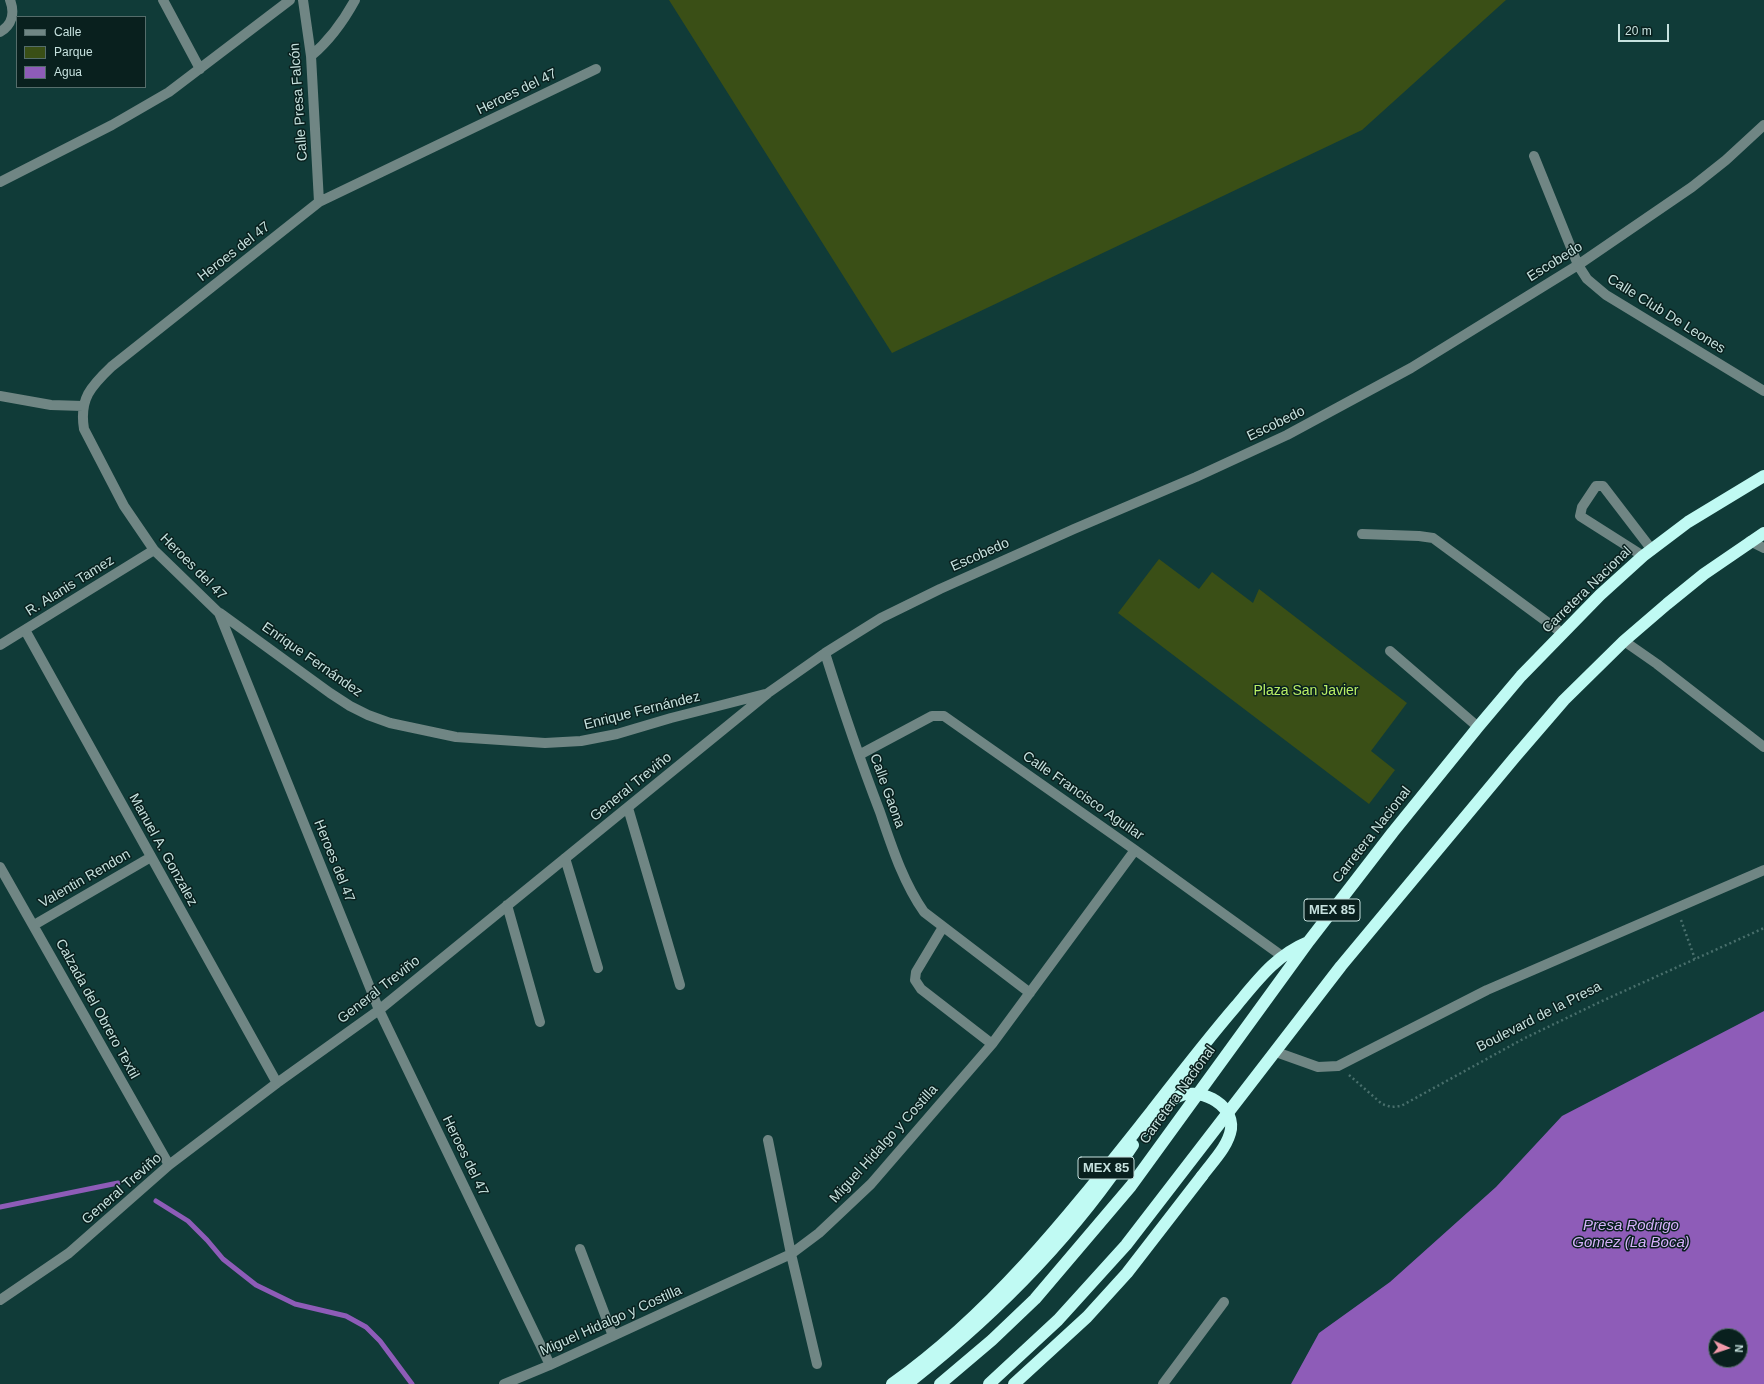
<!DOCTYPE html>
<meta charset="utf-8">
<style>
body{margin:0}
#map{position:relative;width:1764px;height:1384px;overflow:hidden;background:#103b38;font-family:Helvetica,sans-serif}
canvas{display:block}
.legend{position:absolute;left:16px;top:16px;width:130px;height:72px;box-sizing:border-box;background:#09201e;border:1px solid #556d6b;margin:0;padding:5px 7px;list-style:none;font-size:12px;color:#c6e1de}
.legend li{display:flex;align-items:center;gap:8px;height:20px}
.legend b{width:20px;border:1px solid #556d6b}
.north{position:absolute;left:1708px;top:1328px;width:40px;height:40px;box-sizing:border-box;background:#09201e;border:1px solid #556d6b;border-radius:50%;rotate:93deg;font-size:11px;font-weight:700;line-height:16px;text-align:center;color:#c6e1de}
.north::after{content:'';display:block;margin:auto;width:14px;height:18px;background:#f39aab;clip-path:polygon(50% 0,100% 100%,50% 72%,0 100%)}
.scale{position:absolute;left:1618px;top:24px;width:51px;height:18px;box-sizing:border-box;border:2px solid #c6e1de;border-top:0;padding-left:5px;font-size:12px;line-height:14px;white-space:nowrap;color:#c6e1de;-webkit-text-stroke:3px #09201e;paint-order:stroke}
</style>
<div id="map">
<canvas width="1764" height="1384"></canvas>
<ul class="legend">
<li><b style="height:5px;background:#708684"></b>Calle</li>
<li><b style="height:11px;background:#3a4f16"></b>Parque</li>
<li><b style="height:11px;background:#8e5cb8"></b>Agua</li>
</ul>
<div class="north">N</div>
<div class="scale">20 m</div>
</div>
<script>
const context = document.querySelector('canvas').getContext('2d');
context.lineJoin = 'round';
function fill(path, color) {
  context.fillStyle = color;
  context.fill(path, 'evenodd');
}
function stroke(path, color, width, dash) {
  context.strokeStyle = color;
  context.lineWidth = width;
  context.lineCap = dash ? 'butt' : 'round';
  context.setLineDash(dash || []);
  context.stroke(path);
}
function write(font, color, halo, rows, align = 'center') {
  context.font = font + ' Helvetica,sans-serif';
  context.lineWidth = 3;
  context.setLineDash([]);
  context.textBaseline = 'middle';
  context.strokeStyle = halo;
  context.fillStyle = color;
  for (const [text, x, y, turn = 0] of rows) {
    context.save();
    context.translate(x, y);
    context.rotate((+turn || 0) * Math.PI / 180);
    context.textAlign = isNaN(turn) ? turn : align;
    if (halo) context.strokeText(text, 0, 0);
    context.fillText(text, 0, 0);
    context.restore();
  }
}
fill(new Path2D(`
 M669,0H1506L1362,130L892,353Z
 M1159,559L1199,589L1212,572L1253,603L1259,589L1407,703L1371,751L1395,770L1369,804L1118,613Z`), '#3a4f16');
fill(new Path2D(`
 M1764,1011V1384H1291L1319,1333L1390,1282L1496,1187L1562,1116ZM1716,1336H1740V1360H1716Z`), '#8e5cb8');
stroke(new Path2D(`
 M156,1201L188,1221L207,1240L223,1259L256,1285L295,1304L346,1316L366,1327L380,1341L412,1384
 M0,1207L118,1183`), '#8e5cb8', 5);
stroke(new Path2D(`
 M1681,920L1695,959
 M1349,1075L1382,1104L1391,1107L1401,1106L1523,1039L1602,1001L1764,928`), '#496f6c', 2.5, [2, 3]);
stroke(new Path2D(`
 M163,0L200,69
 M303,0L311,56L319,202
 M0,32C12,25 15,13 10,0
 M311,56C330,40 343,22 355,0
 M1534,156L1578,265L1587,279L1606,295L1764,391
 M0,182L112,125L169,92L290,0
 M0,396L51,405L83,406
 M1362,534L1419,536L1433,538L1562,633
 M1750,541L1764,548
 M1643,556L1580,516L1582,507L1596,486H1603L1652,550
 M220,613L330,693L350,706L368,715L390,723L456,737L545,743L581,741L617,734L671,718L765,694
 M25,630L277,1083
 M1624,641L1657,664L1764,747
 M0,645L154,550
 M1390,651L1478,727
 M825,653C842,707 860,760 880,812C892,847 903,882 924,912L1030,993
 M859,755L932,716H944L1135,850L1282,956
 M628,808L680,985
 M565,858L598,968
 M0,867L169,1165
 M507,905L540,1022
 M34,925L151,857
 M943,927L916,972L915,980L921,989L992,1044
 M1276,1052L1318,1067L1338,1066L1487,990L1764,870
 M768,1140L791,1254L817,1364
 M580,1249L613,1336
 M0,1300L69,1253L169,1165L277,1083L379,1010L768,693L825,653L881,618L940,589L1074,529L1196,477L1287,435L1411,368L1578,265L1692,187L1726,160L1764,125
 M550,1365L379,1010L219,613L154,550L124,506L84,429C79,399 91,386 111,367L319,202L596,69
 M504,1384L550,1365L791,1254L819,1233L871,1184L992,1044L1135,850
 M1163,1384L1224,1302`), '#708684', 10);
stroke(new Path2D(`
 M892,1384C995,1311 1073,1210 1151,1112C1179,1076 1206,1041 1236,1006C1257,981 1276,955 1308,942
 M907,1384C994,1316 1072,1238 1133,1145
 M940,1384L992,1340L1035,1299L1131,1186L1309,941L1393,832L1478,727L1521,676L1600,595L1643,556L1688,522L1764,476
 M989,1384L1058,1320L1126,1245L1341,966L1515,757L1564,700L1624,641L1667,604L1704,574L1764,533
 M1014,1384L1087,1317L1127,1273L1202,1176`), '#c0faf3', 12);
stroke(new Path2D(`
 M1143,1131C1153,1120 1163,1106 1175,1098C1197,1085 1234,1103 1231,1129C1228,1147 1212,1162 1202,1176`), '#c0faf3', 12);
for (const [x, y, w] of [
 [1332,910,56],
 [1106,1168,56]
]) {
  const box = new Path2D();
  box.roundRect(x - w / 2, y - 11, w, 22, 3);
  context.fillStyle = '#09201e';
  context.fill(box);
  stroke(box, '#c6e1de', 1);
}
write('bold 13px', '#c6e1de', null, [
 ["MEX 85",1332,910],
 ["MEX 85",1106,1168]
]);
write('14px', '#c6e1de', '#09201e', [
 ["Heroes del 47",517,92,-26],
 ["Calle Presa Falcón",299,102,-94],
 ["Heroes del 47",234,252,-38],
 ["Escobedo",1555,262,-32],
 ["Calle Club De Leones",1666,314,32],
 ["Escobedo",1276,424,-26],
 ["Escobedo",980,555,-24],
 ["Heroes del 47",193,567,45],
 ["R. Alanis Tamez",70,586,-32],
 ["Carretera Nacional",1587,590,-44],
 ["Enrique Fernández",312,660,35],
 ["Enrique Fernández",642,711,-14],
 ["General Treviño",631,787,-39],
 ["Calle Gaona",887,791,70],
 ["Calle Francisco Aguilar",1083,796,35],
 ["Carretera Nacional",1372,835,-52],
 ["Manuel A. Gonzalez",163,850,61],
 ["Heroes del 47",334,861,68],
 ["Valentin Rendon",85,879,-30],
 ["General Treviño",379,990,-38],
 ["Calzada del Obrero Textil",97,1009,61],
 ["Boulevard de la Presa",1539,1017,-27],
 ["Carretera Nacional",1178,1095,-54],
 ["Miguel Hidalgo y Costilla",884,1144,-48],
 ["Heroes del 47",465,1156,64],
 ["General Treviño",122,1189,-41],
 ["Miguel Hidalgo y Costilla",611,1321,-24]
]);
write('14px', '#b9ee65', '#09201e', [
 ["Plaza San Javier",1306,691]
]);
write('italic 15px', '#d6b2fa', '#09201e', [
 ["Presa Rodrigo",1631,1226],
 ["Gomez (La Boca)",1631,1243]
]);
</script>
